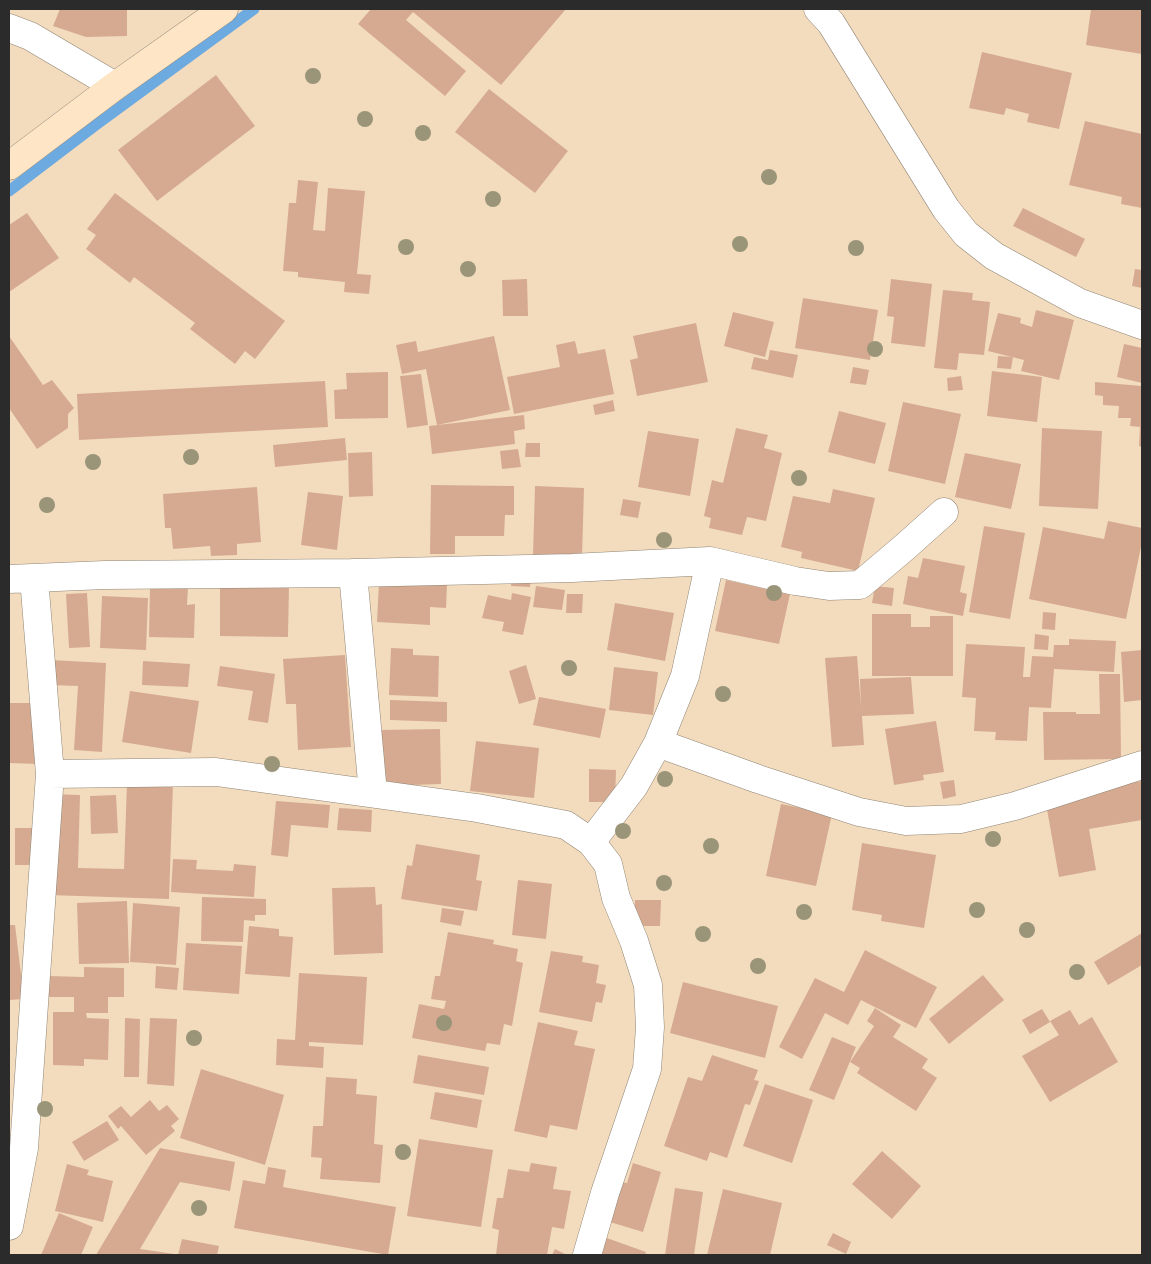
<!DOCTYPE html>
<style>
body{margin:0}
#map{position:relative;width:1151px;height:1264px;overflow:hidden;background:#f3dcbe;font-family:Sriracha,sans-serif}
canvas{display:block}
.frame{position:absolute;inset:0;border:10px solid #2b2b2b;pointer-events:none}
</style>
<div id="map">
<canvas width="1151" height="1264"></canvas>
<div class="frame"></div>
</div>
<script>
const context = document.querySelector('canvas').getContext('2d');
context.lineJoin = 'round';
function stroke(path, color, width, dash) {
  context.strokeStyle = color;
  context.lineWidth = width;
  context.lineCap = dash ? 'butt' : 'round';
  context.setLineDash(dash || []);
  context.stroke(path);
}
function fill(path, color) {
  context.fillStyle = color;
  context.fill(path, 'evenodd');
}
stroke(new Path2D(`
 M9,191L97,124L254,9`), '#6daadf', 11);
fill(new Path2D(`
 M60,9H127V36L86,37L53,26Z
 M371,9H566L501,85L413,12L406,20L466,71L445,96L358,24Z
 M1091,9H1142V54L1086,45Z
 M982,52L1072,73L1059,129L1027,122L1029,114L1006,108L1004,115L969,108Z
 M216,75L255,126L157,201L118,150Z
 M489,89L568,151L535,193L455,132Z
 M1085,121L1142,134V208L1121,204L1122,197L1069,185Z
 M298,180L318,182L313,230L325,231L328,188L365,191L357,274L371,275L369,294L344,292L345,282L298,277V272L283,271L289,203H296Z
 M115,193L285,321L255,359L245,351L235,364L190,329L195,323L134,277L130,283L86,249L96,235L87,229Z
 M1023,208L1085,239L1076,257L1013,226Z
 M27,213L59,258L9,292V225Z
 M1135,269L1142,270V288L1132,286Z
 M527,279L528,316H503L502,280Z
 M891,279L932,284L925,347L891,343L894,317L887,316Z
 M943,290L973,293L972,300L990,302L984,355L959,353L957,370L934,368Z
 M803,298L878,310L870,360L795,348Z
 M1036,310L1074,320L1059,380L1021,371L1024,360L988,351L998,313L1021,318L1020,323L1032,327Z
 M733,312L774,322L765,357L724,346Z
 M696,323L708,382L637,396L630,360L638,358L633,336Z
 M9,336L43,385L52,380L74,408L68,414V428L37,449L9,408Z
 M494,336L510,410L437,425L426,369L402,374L396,345L416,341L418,352Z
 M575,341L578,354L605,349L614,394L514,414L507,377L560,367L556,345Z
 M1124,344L1142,348V383L1117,377Z
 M770,350L798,355L793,378L751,369L754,357L768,360Z
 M998,356L1013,357L1011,369L997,368Z
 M853,367L869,370L866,385L850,383Z
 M992,371L1042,377L1037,422L987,416Z
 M388,372V418L335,419L334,390L347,389L346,373Z
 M421,374L428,425L407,428L400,376Z
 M961,376L963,390L948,391L947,378Z
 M325,381L328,427L79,440L77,394Z
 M1095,382L1142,386V447L1139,446L1140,427L1130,426L1131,418H1118L1119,406L1103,405V396L1095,395Z
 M613,400L615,411L595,415L593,405Z
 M903,402L961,414L945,484L888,471Z
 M839,411L886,423L875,464L828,452Z
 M524,415L525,429L514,431L515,444L432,454L429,426Z
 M736,428L768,435L764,448L782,453L766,521L747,517L742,535L709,528L711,518L704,516L712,480L723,483Z
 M1042,428L1102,431L1098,509L1039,506Z
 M648,431L699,439L690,496L638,487Z
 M345,438L347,460L275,467L273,445Z
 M526,443H540V457H525Z
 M518,449L521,467L502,469L500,451Z
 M372,452L373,496L349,497L348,453Z
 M965,453L1021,464L1011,509L955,497Z
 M431,485L514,486V515H505L504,536H455V554H430Z
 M535,486L584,488L582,558L533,556Z
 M257,487L261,542L237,544V555L211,556L210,546L173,549L171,528H165L163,494Z
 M833,489L875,498L858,571L801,558L802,552L781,547L793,496L830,503Z
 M308,492L343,496L337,550L301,545Z
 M623,499L641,502L638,518L620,515Z
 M1108,521L1142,528V542L1126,619L1029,599L1043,527L1104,539Z
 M984,526L1025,533L1010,619L969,612Z
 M923,558L965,566L960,592L967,594L963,616L903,604L908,576L918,578Z
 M512,571H531L530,587L511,586Z
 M726,580L790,594L779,644L715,631Z
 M379,582L447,585L446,608L430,607V625L377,622Z
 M220,583L289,584L288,637L220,636Z
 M536,586L565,590L562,610L533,607Z
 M875,586L894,588L892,606L872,603Z
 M150,587L188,588L187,605L195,604L194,638L149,637Z
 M87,593L90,647L69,648L66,594Z
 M512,593L531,597L523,635L502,631L504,622L482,618L488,595L511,600Z
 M567,594H583L582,613H566Z
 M102,596L148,598L146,650L100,648Z
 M615,603L674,613L665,661L607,650Z
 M1043,612L1056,613L1055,630L1042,629Z
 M872,614H911V627H930V616H953V676H872Z
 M1035,634L1049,636L1048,650L1034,649Z
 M1069,639L1116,641L1114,672L1054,669L1051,708L1029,707L1027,741L995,740L996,732L974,731L976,698L962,697L966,644L1025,647L1023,677H1030L1032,656L1053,657L1054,645H1069Z
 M391,648L413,649V655L439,656L438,697L389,695Z
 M1142,650V700L1124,702L1121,652Z
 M345,655L351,747L298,750L296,704H286L283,659Z
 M857,656L861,707L860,679L911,677L914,714L862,716L864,745L832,747L825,658Z
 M51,660L106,663L102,752L74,750L78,686L50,685Z
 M143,661L190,664L188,687L142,685Z
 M526,665L536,699L519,704L509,671Z
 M220,666L275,674L268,723L248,720L253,691L217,686Z
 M614,667L658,672L653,715L609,710Z
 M1099,674H1120L1121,759L1044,760L1043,712H1076V714H1100Z
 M130,691L199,701L191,753L122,742Z
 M539,697L606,709L600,738L533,725Z
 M390,700L447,702V722L390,720Z
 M9,703H40L39,764L9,763Z
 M936,721L944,772L923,775L924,780L894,785L885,729Z
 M440,729L441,784L382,786L381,730Z
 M476,741L539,748L534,798L470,791Z
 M589,769L616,770L615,802H589Z
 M954,780L956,796L943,799L940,782Z
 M1142,781V820L1089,829L1096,870L1059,877L1045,798Z
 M127,783L173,784L169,899L49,895L52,794L80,795L78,868L124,869Z
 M116,795L118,833L91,834L90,796Z
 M276,801L330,805L328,828L291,825L288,857L271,855Z
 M781,804L832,814L816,886L766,876Z
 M339,808L372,810L371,832L337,830Z
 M15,828H40L39,865H15Z
 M862,843L936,855L924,928L881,921L882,915L852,910Z
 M416,844L480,855L476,880L482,881L477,911L401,899L407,865L412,866Z
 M173,859L197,860L196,869L233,871L234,864L256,866L254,897L171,892Z
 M518,880L552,884L546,939L512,935Z
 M375,887L376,905L382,904L383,953L334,955L332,888Z
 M202,897L266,899V915H255V921L244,920L243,942L201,941Z
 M635,900H661L660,926H634Z
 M127,901L129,963L79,964L77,903Z
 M133,903L180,907L176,965L130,962Z
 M442,908L464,911L461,926L440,922Z
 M9,925H15L24,999L9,1000Z
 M249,926L279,929V936L293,937L290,977L245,974Z
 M448,932L494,940L493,944L518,949L516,961L523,963L512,1026L504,1024L500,1045L487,1043L485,1051L412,1038L419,1004L444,1009L446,1001L431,999L435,976H440Z
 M1142,933V965L1108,985L1094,962Z
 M186,943L242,946L239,994L183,990Z
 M865,950L937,987L916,1028L861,1000L848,1025L825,1013L802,1059L779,1047L815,978L844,992Z
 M551,951L583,956L582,962L599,965L596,983L606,985L602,1003L596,1002L592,1022L539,1012Z
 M156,966L179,968L177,990L155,988Z
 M84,967L124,968V997H108V1013H86L87,1018L109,1019L108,1060L84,1059V1066L53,1065V1012H74V997H48V976L84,977Z
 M299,973L367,977L363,1045L309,1042V1046L324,1047L323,1068L276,1065L277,1039L295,1040Z
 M983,975L1004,1000L949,1044L929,1019Z
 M683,982L778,1006L765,1058L670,1033Z
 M875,1008L901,1025L893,1037L928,1059L922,1068L937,1078L916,1111L857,1073L860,1068L850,1062L874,1026L867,1021Z
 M1042,1009L1050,1022L1030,1034L1022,1020Z
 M1070,1010L1079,1025L1092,1017L1118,1062L1050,1102L1022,1056L1059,1035L1050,1021Z
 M125,1018L140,1019L139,1077H124Z
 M150,1018L177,1019L174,1086L147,1084Z
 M538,1022L578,1031L574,1045L595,1049L577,1130L550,1125L547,1138L514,1131Z
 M832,1037L856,1047L834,1100L809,1090Z
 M418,1055L489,1067L484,1095L413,1083Z
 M712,1055L758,1070L754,1080L759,1081L750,1105L745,1104L727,1158L710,1152L707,1161L664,1146L688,1077L702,1081Z
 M201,1069L284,1095L265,1165L180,1138Z
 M326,1077L357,1079L356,1094L377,1096L374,1144L383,1145L380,1183L320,1179L322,1158L311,1157L313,1126H323Z
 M765,1084L813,1100L792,1163L743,1146Z
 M435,1092L482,1100L477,1128L430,1119Z
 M150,1100L159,1111L167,1105L179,1119L171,1126L175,1131L146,1155L121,1126L118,1129L108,1116L121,1106L131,1117Z
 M107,1121L119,1140L84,1161L72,1142Z
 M419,1139L493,1150L481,1227L407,1216Z
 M160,1148L235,1162L230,1191L180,1182L140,1249L174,1254V1255H96Z
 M882,1151L921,1186L892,1219L852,1184Z
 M531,1163L557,1167L553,1189L571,1191L564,1229L552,1227L547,1255H496L499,1230L492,1228L497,1198H503L508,1169L529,1172Z
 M633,1163L661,1172L643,1232L610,1222L622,1182L627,1183Z
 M67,1164L89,1170L87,1175L113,1181L103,1222L55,1211Z
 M268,1167L286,1170L283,1187L396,1207L388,1255L234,1228L243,1180L265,1184Z
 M675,1188L703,1192L694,1255H665Z
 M723,1189L782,1203L770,1255H707Z
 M59,1213L93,1227L81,1255H41Z
 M833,1233L851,1242L846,1254L827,1245Z
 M604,1237L646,1252L645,1255H598Z
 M182,1239L219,1246L217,1255H178Z
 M555,1249L567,1255H552Z`), '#d5aa91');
const street = new Path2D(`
 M818,9L831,23L946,209L966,234L994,256L1080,303L1142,325
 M9,28L30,36L115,86
 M353,573L373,793
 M9,579L105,575L353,573L572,568L710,561L795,581L829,586L860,585L906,546L944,512
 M658,743L758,779L859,812L906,821L961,819L1015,806L1142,765
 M50,774L216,772L477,808L566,825L591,842L608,864L616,898L634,941L648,985L650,1027L647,1069L605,1193L587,1255
 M591,842L634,786L658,743L685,676L710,561
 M9,1226L24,1148L50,774L34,578`);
const secondary = new Path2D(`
 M9,166L115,86L224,9`);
stroke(street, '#8f8474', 29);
stroke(secondary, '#8f8474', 29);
stroke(street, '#fff', 28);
stroke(secondary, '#fde5c5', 28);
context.fillStyle = '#9a9478';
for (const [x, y] of [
 [313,76],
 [365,119],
 [423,133],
 [769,177],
 [493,199],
 [740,244],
 [406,247],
 [856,248],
 [468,269],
 [875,349],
 [191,457],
 [93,462],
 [799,478],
 [47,505],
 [664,540],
 [774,593],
 [569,668],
 [723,694],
 [272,764],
 [665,779],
 [623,831],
 [993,839],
 [711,846],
 [664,883],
 [977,910],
 [804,912],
 [1027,930],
 [703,934],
 [758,966],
 [1077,972],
 [444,1023],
 [194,1038],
 [45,1109],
 [403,1152],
 [199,1208]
]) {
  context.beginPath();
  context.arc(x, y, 8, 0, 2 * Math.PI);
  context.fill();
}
</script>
